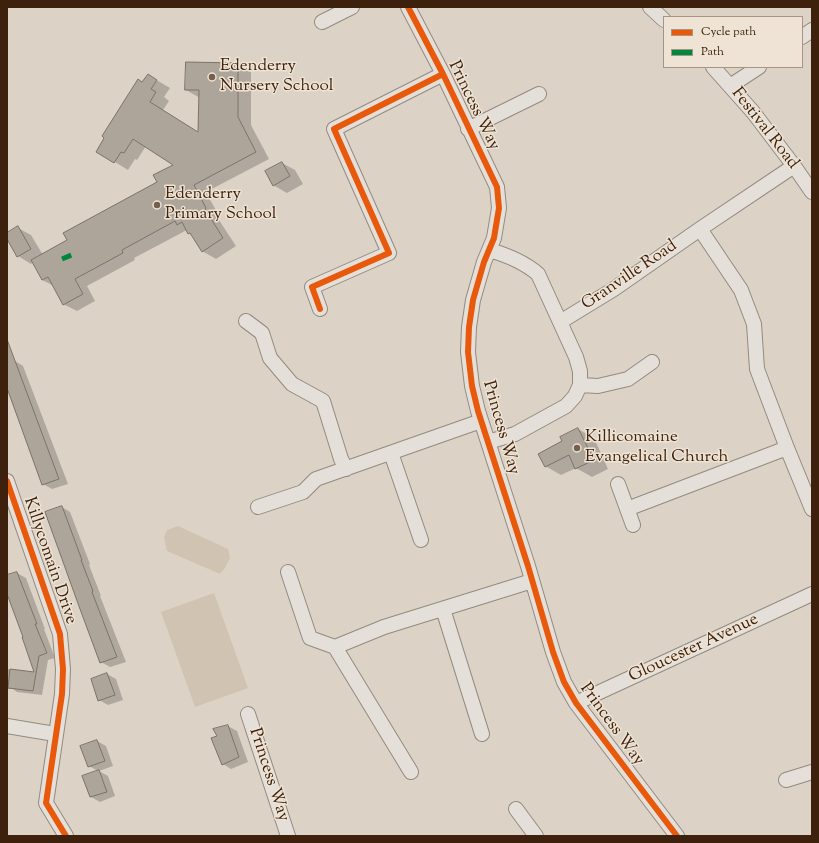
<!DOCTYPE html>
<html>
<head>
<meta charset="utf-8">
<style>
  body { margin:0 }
  #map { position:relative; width:819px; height:843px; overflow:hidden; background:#dcd3c6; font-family:"Sorts Mill Goudy",serif }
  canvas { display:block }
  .frame { position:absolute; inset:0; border:8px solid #3d210c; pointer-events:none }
  .legend { position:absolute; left:663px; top:16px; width:140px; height:52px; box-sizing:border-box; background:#eee3d4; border:1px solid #a79584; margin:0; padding:5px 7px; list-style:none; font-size:12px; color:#3d210c }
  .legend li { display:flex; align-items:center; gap:8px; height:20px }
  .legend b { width:20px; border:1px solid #a79584 }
</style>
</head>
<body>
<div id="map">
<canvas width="819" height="843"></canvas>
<div class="frame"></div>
<ul class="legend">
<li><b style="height:5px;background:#e8590c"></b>Cycle path</li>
<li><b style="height:5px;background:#00873e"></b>Path</li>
</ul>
</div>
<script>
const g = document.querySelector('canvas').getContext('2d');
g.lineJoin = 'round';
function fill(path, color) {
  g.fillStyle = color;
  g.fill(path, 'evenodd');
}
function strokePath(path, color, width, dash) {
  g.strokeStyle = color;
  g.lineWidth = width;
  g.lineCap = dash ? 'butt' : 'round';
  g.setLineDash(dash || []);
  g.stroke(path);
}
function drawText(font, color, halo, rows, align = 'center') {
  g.font = font + ' "Sorts Mill Goudy",serif';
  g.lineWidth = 3;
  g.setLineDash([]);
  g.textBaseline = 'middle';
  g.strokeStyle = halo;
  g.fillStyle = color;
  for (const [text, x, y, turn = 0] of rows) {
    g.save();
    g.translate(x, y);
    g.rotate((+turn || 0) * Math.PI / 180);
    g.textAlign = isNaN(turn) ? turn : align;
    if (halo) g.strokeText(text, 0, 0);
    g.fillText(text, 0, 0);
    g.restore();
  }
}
const green = new Path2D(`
  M178,526L228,549L230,558L225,568L220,574L167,551L164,537L167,530Z
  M214,593L248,688L195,707L161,612Z`);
const shadow = new Path2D(`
  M187,63L238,64L251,72V125L269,159L206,192L219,216L217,217L236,246L216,259L202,251L192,235L189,233L187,230L134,258L135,260L87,286L95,301L77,311L63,304L54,286L42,280L33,262L31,264L18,256L7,237V234L18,228L31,235L43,255L69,241L158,183L175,165L146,146L137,160L135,159L128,170L97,151L148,75L170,88L164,97L169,101L163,110L199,133L200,98L186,90Z
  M282,163L295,170L303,184L287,193L273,185Z
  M15,361L23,366L68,484L52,489L43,484L7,387V364Z
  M578,429L594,438L608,469L592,477L576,468L561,475L545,466L564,441Z
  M62,507L70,512L90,564L89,565L101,596H100L126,662L110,667L101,662Z
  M17,573L26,578L45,629H44L55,658L48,660L42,695L17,692L13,689H7V669L36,673L24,637L7,591V576Z
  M107,674L116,679L123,700L108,705L99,700Z
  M228,726L237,731L248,762L231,769L223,764L218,736Z
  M97,741L106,746L113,766L99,771L108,776L115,796L100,802L91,797L98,771L89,766Z`);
const building = new Path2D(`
  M186,62L238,63V117L256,152L194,185L206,208L205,209L223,238L202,252L190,233L188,234L182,222L177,225L175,221L122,250L123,253L75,279L83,294L63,305L48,277L42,280L31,260L67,240L63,233L157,182L153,175L173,165L133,139L124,153L121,152L114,163L96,152L104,138L102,136L138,79L142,82L148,74L157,80L151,89L156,92L150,102L198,132L199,90H185Z
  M282,162L290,176L273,186L265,171Z
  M18,226L31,249L17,257L7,239V233Z
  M8,342L59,479L42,485L7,388V343Z
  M578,428L594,460L575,469L569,455L545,467L538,454L562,441L560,437Z
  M62,506L82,560H81L93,591L92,592L117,657L100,663L80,609L45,512Z
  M17,572L37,624H35L47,653L39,656L33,691L8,688L10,669L34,672L22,637H23L7,594V575Z
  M107,673L115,695L98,701L91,679Z
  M228,725L239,757L222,765L211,738L217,736L213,729Z
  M97,740L105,761L88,767L80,746Z
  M99,770L107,792L90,797L82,776Z`);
const minor = new Path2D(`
  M408,7L443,74L497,187L499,208L494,238L484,262L473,300L469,327L468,352L472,386L478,411L528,566L553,652L564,682L576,703L677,836
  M650,7L664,20
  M322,22L352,7
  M802,37L812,30
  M713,67L753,112L794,166L812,192
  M730,86L759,67
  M468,129L539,94
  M700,229L741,290L754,324L757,369L787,448L812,509
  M320,309L312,287L389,253L334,129L443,74
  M246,321L262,333L270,358L292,384L323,401L341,459L346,469
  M560,322L614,289L700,229L794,166
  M580,385L598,386L628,379L652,362
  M488,442L515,434L566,406L575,396L580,385V371L576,357L538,274C524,262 507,255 489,250
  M391,453L421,540
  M7,481L60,634L63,669L62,694L46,803L66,836
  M618,484L633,525
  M258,507L303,492L316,479L481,421
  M627,509L787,448
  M288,572L310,638L335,647L411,772
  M443,609L482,734
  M335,647L384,627L532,581
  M576,703L812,594
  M248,714L288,836
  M7,726L55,734
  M786,780L812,772
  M516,809L536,836`);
const quiet = new Path2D(`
  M62,259L74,254`);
const cycleway = new Path2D(`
  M408,7L443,74L497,187L499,208L494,238L484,262L473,300L469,327L468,352L472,386L478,411L528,566L553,652L564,682L576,703L677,836
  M320,309L312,287L389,253L334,129L443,74
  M7,481L60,634L63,669L62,694L46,803L66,836`);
const markers = [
  [212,77,4,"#755f4d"],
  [157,205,4,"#755f4d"],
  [577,448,4,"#755f4d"]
];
const poiNames = [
  ["Edenderry",220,67],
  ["Nursery School",220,87],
  ["Edenderry",165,195],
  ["Primary School",165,215],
  ["Killicomaine",585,438],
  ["Evangelical Church",585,458]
];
const streetNames = [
  ["Princess Way",473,106,64],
  ["Festival Road",764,129,52],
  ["Granville Road",630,276,-34],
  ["Princess Way",500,428,74],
  ["Killycomain Drive",49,561,71],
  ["Gloucester Avenue",694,649,-25],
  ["Princess Way",611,725,54],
  ["Princess Way",268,775,72]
];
fill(green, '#d1c3b1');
fill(shadow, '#0003');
fill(building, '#ada49a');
strokePath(building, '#7c7268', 1);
strokePath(minor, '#938a80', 16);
strokePath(minor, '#e4e0d9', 14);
strokePath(quiet, '#00873e', 5, [10, 5]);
strokePath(cycleway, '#e8590c', 6);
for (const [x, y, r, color] of markers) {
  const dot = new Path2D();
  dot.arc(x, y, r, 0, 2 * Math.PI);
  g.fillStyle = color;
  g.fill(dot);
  strokePath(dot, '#eee3d4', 1.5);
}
drawText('17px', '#3d210c', '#eee3d4', poiNames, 'left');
drawText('17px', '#3d210c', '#eee3d4', streetNames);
</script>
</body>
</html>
